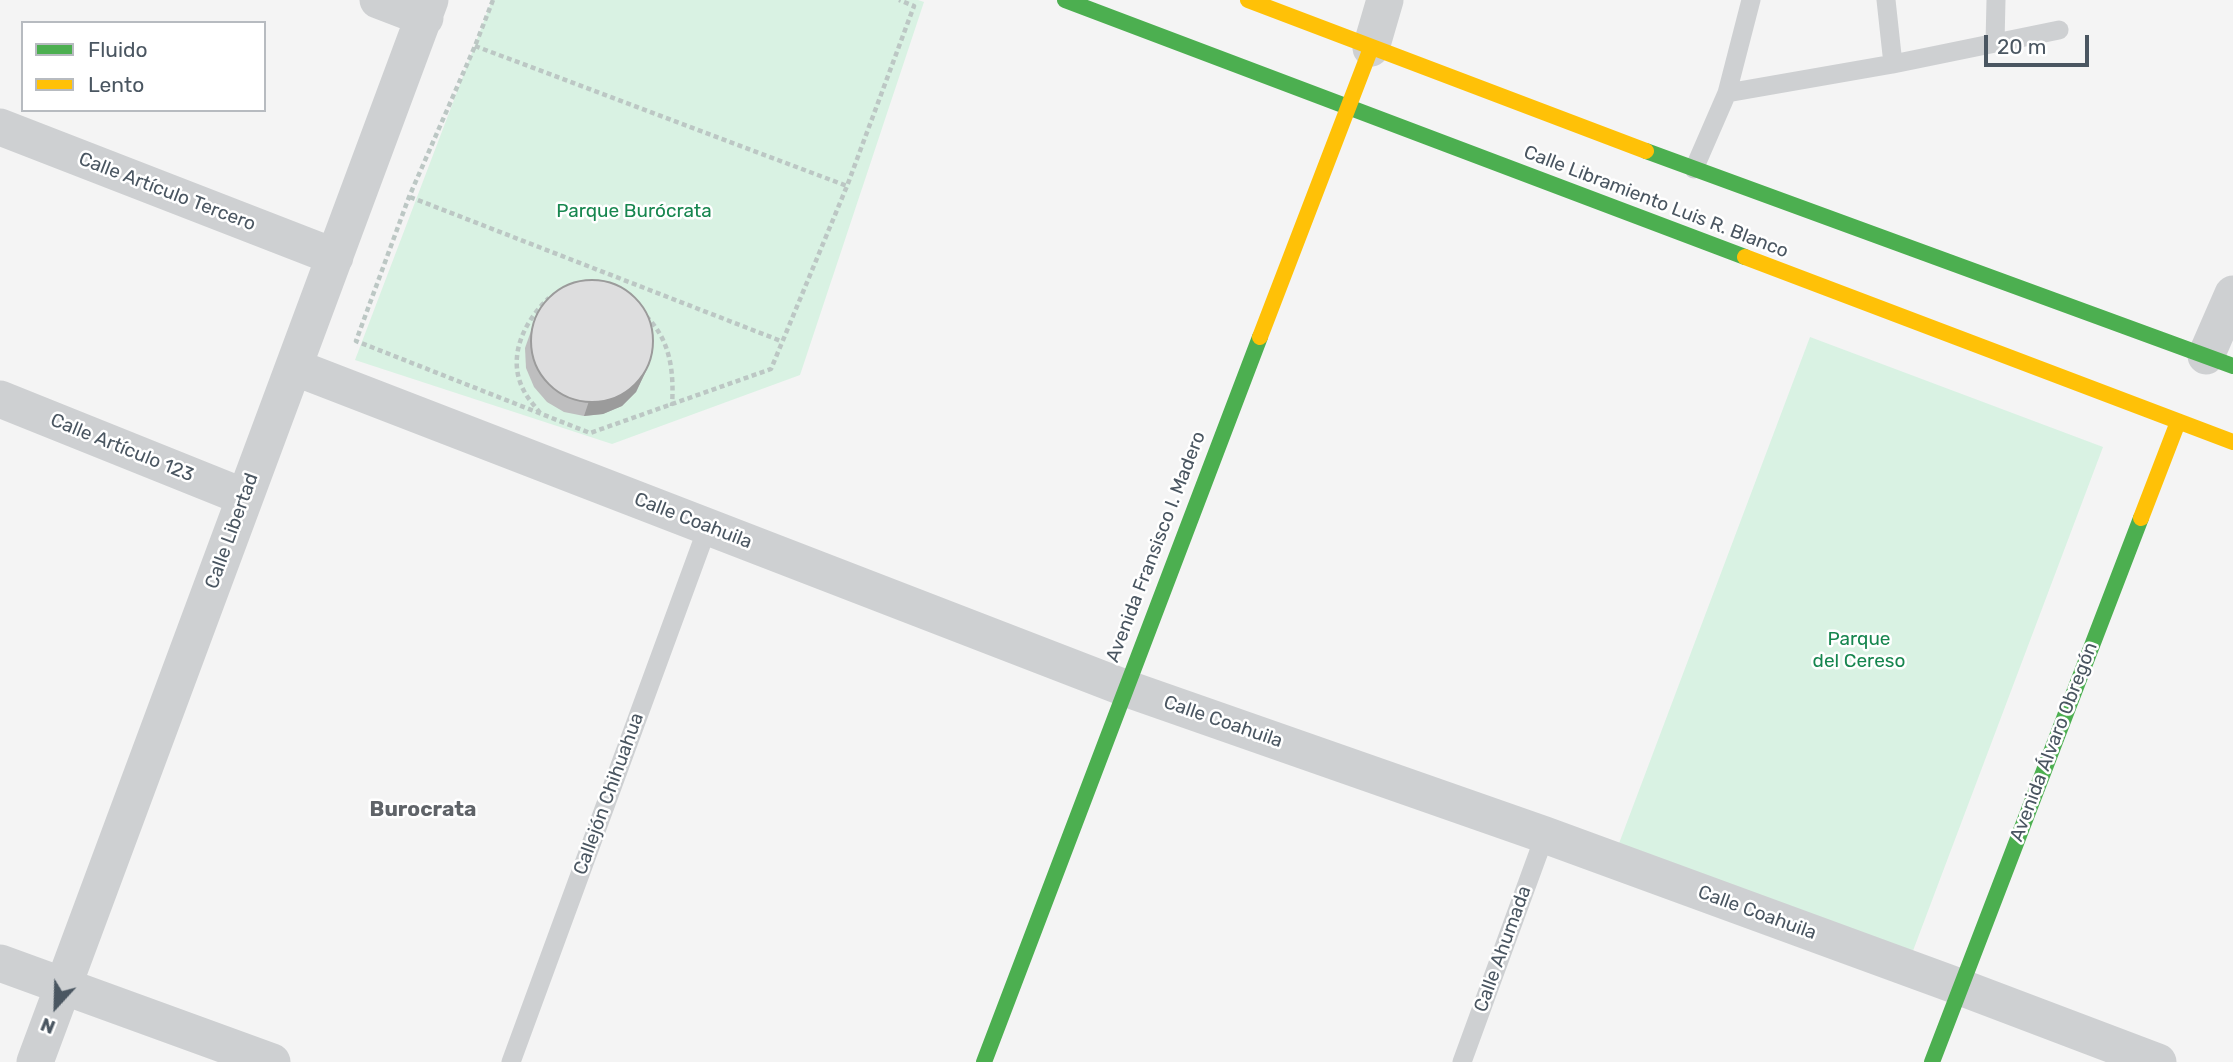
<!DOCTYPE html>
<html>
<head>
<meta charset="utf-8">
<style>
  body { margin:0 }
  #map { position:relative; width:2233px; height:1062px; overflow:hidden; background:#f4f4f4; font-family:Rubik,sans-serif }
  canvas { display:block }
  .legend { position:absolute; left:21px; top:21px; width:245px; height:91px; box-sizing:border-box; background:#fff; border:2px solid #b7bbc0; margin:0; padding:9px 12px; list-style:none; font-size:21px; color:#4a5661 }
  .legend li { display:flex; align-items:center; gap:14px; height:35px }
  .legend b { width:35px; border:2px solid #b7bbc0 }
  .north { position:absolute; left:21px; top:971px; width:70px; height:70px; -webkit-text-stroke:5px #fff; paint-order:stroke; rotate:202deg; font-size:19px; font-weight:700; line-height:28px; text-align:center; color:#4a5661 }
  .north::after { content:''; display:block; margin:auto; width:24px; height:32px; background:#4a5661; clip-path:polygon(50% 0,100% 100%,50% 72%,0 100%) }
  .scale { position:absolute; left:1984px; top:35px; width:105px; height:32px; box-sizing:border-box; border:4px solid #4a5661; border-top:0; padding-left:9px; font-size:21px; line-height:24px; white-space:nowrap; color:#4a5661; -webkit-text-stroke:5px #fff; paint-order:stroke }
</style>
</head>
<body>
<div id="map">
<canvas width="2233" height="1062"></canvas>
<ul class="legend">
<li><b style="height:9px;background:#4caf50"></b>Fluido</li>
<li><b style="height:9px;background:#ffc107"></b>Lento</li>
</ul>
<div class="north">N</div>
<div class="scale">20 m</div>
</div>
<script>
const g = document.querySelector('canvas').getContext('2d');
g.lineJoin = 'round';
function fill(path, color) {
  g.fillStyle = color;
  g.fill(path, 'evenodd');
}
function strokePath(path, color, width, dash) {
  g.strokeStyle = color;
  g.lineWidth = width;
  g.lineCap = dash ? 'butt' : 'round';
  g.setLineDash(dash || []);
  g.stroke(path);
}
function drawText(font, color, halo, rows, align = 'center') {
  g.font = font + ' Rubik,sans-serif';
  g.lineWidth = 5;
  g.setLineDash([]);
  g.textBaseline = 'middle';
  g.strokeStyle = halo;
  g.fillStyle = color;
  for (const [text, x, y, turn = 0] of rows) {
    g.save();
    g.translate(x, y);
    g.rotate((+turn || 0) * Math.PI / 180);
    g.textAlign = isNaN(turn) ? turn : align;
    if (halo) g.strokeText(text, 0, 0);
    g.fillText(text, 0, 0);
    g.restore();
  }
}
const green = new Path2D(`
  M492,0H918L924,2L800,375L612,444L355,360Z
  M1810,337L2103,447L1908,964L1615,854Z`);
const path = new Path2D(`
  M493,0L475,46L409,197L356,341L590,433L771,369L847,186L914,6L899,0
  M475,46L847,186
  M410,197L781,341
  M646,316C671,341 674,372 672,406
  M540,413C535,406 528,399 524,391C506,358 524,321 549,298`);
const lane = new Path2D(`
  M1886,0L1893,64
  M1995,43L1996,0
  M1727,93L1893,64L2059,30
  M1694,169L1727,93L1751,0
  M511,1062L708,526
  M1462,1062L1545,835`);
const street = new Path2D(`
  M378,0L425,18
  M1371,48L1385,0
  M0,127L335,257
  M2206,356L2233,294
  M294,367L1125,688L1545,835L1960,987L2158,1062
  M0,399L244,497
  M0,963L272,1062
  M35,1062L430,0`);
const fast = new Path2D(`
  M1065,0L1745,257
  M1646,151L2233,366
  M984,1062L1260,337
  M1932,1062L2141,518`);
const slow = new Path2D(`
  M1248,0L1646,151
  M1745,257L2233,442
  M1260,337L1371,48
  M2141,518L2178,422`);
const wall = new Path2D(`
  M537,314L651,358L645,373L636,392L622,406L603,414L584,416L564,412L547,402L534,387L526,368L525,348Z`);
const shadedWall = new Path2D(`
  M651,358L645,373L636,392L622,406L603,414L584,416L589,401Z`);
const building = new Path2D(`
  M531 341a61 61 0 1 1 122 0a61 61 0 1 1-122 0Z`);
const streetNames = [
  ["Calle Artículo Tercero",167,192,21],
  ["Calle Libramiento Luis R. Blanco",1656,202,21],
  ["Calle Artículo 123",122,448,22],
  ["Calle Coahuila",693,521,21],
  ["Calle Libertad",232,531,-70],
  ["Avenida Fransisco I. Madero",1156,547,-69],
  ["Calle Coahuila",1223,722,19],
  ["Avenida Álvaro Obregón",2054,742,-69],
  ["Callejón Chihuahua",609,794,-70],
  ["Calle Coahuila",1757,913,20],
  ["Calle Ahumada",1503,949,-70]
];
const parkNames = [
  ["Parque Burócrata",634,212],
  ["Parque",1859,640],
  ["del Cereso",1859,662]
];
const neighbourhoodNames = [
  ["Burocrata",423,810]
];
fill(green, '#d9f2e3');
strokePath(path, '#bcc7c4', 4.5, [5, 3.5]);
strokePath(lane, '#ced0d2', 19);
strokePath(street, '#ced0d2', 37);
strokePath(fast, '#4caf50', 16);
strokePath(slow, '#ffc107', 16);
fill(wall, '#bebebf');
fill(shadedWall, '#9b9b9b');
fill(building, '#ddddde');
strokePath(building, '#9b9b9b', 2);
drawText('19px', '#4a5661', '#fff', streetNames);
drawText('19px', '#17864f', '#fff', parkNames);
drawText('bold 21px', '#5f6368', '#fff', neighbourhoodNames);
</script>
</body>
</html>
